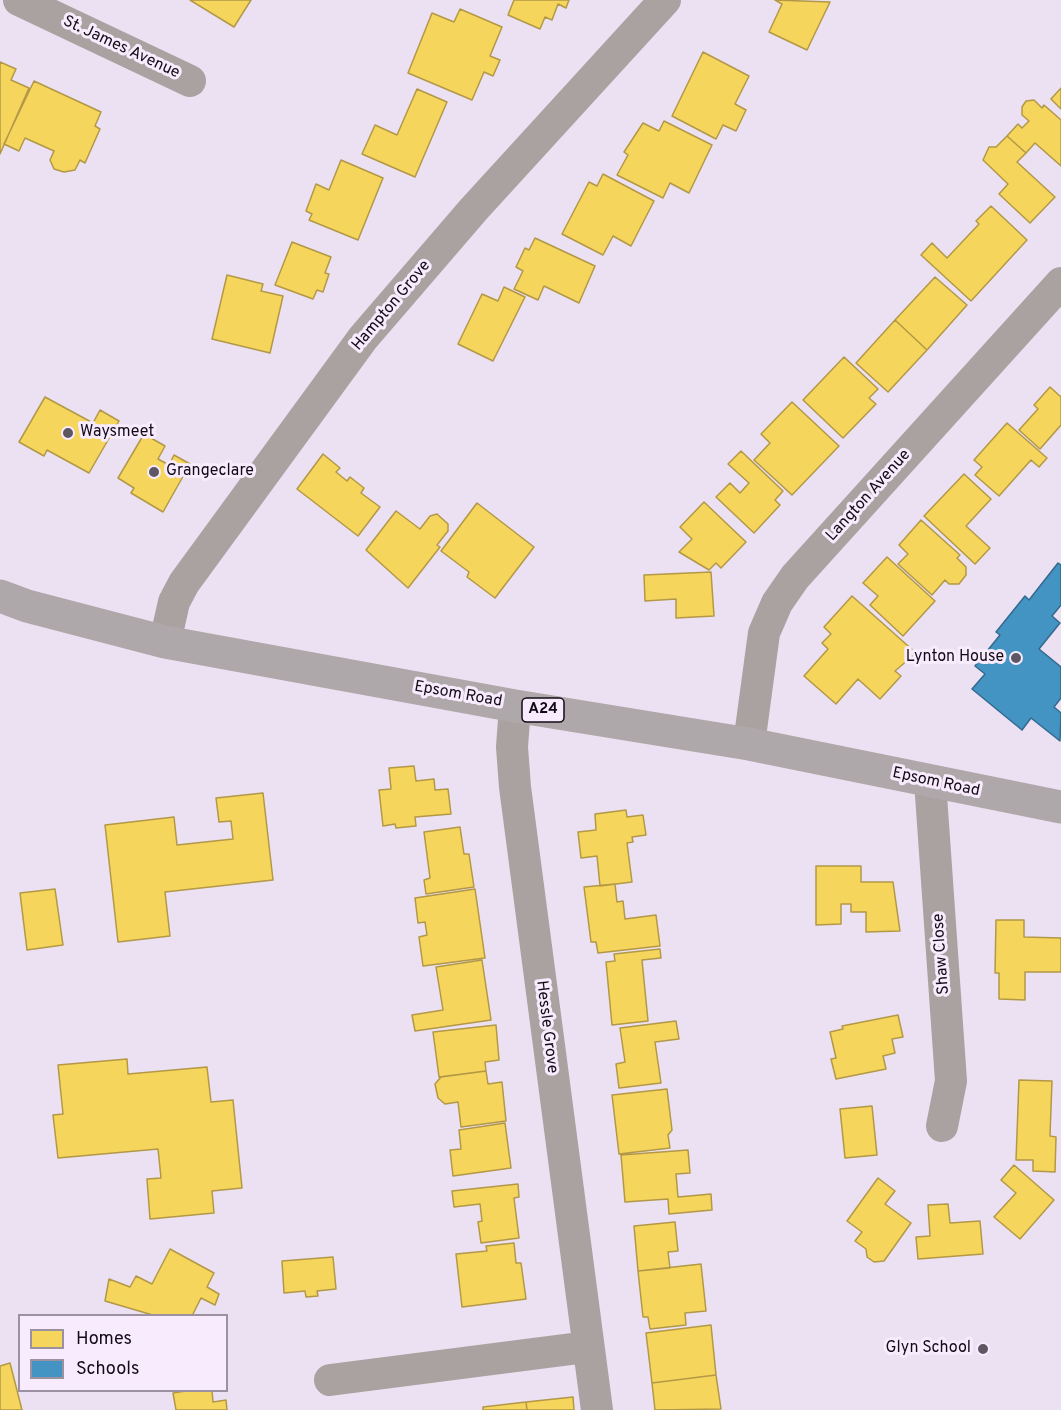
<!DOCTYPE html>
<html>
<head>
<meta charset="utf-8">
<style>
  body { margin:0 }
  #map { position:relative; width:1061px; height:1410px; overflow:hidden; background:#ece1f2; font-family:Overpass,sans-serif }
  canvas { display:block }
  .legend { position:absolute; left:18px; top:1314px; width:210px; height:78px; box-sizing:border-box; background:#f7ebfd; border:2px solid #9b91a0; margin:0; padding:8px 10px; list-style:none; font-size:18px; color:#120b15 }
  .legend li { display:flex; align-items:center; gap:12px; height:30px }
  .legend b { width:30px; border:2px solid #9b91a0 }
</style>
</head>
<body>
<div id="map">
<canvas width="1061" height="1410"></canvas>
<ul class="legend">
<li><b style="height:16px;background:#f6d55c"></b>Homes</li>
<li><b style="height:16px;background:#4393c3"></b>Schools</li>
</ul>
</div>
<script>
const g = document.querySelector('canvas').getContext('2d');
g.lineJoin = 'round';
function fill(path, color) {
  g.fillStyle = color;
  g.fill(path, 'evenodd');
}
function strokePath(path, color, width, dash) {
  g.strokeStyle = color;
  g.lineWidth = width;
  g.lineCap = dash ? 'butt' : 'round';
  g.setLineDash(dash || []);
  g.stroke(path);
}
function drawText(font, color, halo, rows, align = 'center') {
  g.font = font + ' Overpass,sans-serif';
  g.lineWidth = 6;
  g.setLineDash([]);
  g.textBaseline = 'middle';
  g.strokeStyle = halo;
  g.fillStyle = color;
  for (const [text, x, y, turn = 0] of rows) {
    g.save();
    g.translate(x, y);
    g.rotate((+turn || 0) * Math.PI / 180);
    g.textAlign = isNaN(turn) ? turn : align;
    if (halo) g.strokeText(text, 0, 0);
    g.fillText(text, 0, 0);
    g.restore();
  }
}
const homes = new Path2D(`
  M190,0H251L234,27Z
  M514,0H569L566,8L558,4L552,20L545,17L540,29L508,15Z
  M775,0L830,2L807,50L769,32L782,4Z
  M460,9L502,27L490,56L500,60L493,76L484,72L472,100L408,73L432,13L454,22Z
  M703,52L749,76L735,104L746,110L736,131L723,125L716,139L672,116Z
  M0,62L16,69L11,80L29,88L0,154Z
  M34,81L101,112L95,126L100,129L85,163L80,160L75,170L64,172L54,169L50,160L54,151L25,138L19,151L4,144Z
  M1061,88V109L1051,99Z
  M417,89L447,102L415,177L362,154L375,125L397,135Z
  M1034,100L1042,108L1044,105L1061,120V166L1035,143L1026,153L1007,136L1018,124L1022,128L1029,121L1022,115V107L1026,101Z
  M664,121L712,145L689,193L670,183L663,198L617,175L628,155L624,152L643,123L659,131Z
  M1007,136L1026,153L1017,162L1055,197L1030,223L999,194L1008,184L983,160L989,147H996Z
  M341,160L383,178L358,240L309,220L312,214L306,211L316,184L329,190Z
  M603,174L654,201L631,246L613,236L603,255L562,234L589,182L597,186Z
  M991,206L1027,240L971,301L921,255L932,243L947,258L979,224L976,221Z
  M535,238L595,266L579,303L544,286L538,300L514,289L523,271L516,267L525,248L529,250Z
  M292,242L331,257L325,273L329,274L323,292L317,290L313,299L275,285Z
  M227,275L263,284L261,291L283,296L270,353L212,339Z
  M935,277L967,305L927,350L895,320Z
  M504,287L525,297L493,361L458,344L482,294L498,301Z
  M895,320L927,350L888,392L856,363Z
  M844,357L878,389L869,398L876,404L843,438L803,400Z
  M1050,387L1061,397V425L1040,449L1019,430L1038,409L1034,405Z
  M45,397L93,423L100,410L119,421L89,473L47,450L44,456L19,442Z
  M792,402L839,446L792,495L754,460L770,443L761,434Z
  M1007,423L1047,458L1039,467L1031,460L999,496L975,475L982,467L974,460Z
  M144,434L165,446L158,459L169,465L174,455L190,464L163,512L131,493L134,488L118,478Z
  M741,451L783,491L775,500L780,505L754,533L716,497L730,483L740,493L749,483L728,464Z
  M323,454L340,468L336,472L347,481L350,477L364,488L361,493L380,507L358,536L297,489Z
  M964,474L991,499L966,526L990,548L975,564L924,516Z
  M704,502L746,542L721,568L716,563L709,570L679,552L692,539L680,527Z
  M477,503L534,547L495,598L467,577L469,572L441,551Z
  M396,511L420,529L430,516L437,514L448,524V531L437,545L440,547L408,588L366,550Z
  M921,520L960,555L957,558L966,567V575L959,584H949L945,580L932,595L898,564L908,554L899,545Z
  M887,557L935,601L903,636L870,605L878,596L863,583Z
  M711,572L714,616L676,618V599L645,601L644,575Z
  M852,596L916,653L895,671L901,676L880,699L858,679L836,704L804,676L828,649L822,643L831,634L824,627Z
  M414,766L416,781L434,779L435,790L448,789L451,814L415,817L416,826L396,828L395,824L383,826L379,790L391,789L389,768Z
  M263,793L273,880L165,892L170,936L118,942L105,825L174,817L177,845L233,839L231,821L219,822L216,798Z
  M626,810L627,817L643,815L646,835L632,837L633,842L627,843L632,882L600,886L597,856L581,858L578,832L596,830L595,814Z
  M460,827L464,854H469L474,887L426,894L424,880L430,878L424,832Z
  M816,866H861V882H893L900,931L866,932V912H851V904H841V924L816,925Z
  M615,884L617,902L623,901L625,919L656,915L660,946L598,953L596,942H591L584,887Z
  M55,889L63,945L27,950L20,893Z
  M475,889L485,958L423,966L419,937L427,935L425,922L418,923L415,898Z
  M996,920H1024V937L1061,938V972H1025V1000L999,999V973H995Z
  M660,949L661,958L642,960L648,1021L612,1025L606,962L615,961L614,954Z
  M482,960L491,1020L415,1031L412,1015L443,1010L436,967Z
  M898,1015L903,1037L892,1039L895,1053L883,1056L886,1069L836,1079L831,1059L836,1058L830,1032L843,1029L842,1026Z
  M676,1021L679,1039L655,1042L661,1083L619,1088L616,1064L625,1062L620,1028Z
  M496,1025L499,1060L485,1062L486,1071L439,1077L433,1032Z
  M127,1059L128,1074L207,1067L211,1102L233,1100L242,1188L212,1191L214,1213L150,1219L147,1179L161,1178L158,1149L58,1158L53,1115L63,1114L58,1065Z
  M486,1071L488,1084L502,1082L506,1121L461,1127L458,1102L445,1104L438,1098L435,1084L441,1077Z
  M1019,1080L1052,1081L1050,1136L1056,1137L1055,1172L1033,1171V1160H1016Z
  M667,1089L672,1130L668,1135L670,1148L619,1154L612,1095Z
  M872,1106L877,1155L845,1158L840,1109Z
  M505,1123L511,1168L453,1176L450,1150L461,1149L459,1130Z
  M688,1150L690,1173L676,1174L678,1197L711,1194L712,1210L669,1214L668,1199L625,1202L621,1155Z
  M1014,1165L1054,1200L1020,1239L994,1217L1016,1193L1001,1180Z
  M878,1178L895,1191L885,1204L911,1223L884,1261L874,1262L867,1257L866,1249L855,1241L862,1232L847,1221Z
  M518,1184L519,1197L514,1198L519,1238L481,1243L478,1222L482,1221L480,1204L454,1207L452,1191Z
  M948,1204L950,1223L980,1221L983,1254L918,1259L916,1237L930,1236L928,1205Z
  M675,1222L678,1251L668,1252L670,1268L638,1271L634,1226Z
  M514,1243L516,1263H521L526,1299L462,1307L456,1254L487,1251L486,1246Z
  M170,1249L214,1273L207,1287L219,1294L215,1305L201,1298L192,1316H156L105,1301L109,1279L130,1287L136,1276L152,1284Z
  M333,1257L336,1289L317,1291L318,1296L306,1297L305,1291L284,1293L282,1261Z
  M701,1264L706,1311L685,1313L686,1325L650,1329L648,1317H643L638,1271Z
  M711,1325L716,1375L652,1383L646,1333Z
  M10,1363L22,1410H0V1366Z
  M716,1375L721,1409L655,1410L652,1383Z
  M192,1390H212L213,1402L226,1400L227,1410H176L173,1393Z
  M573,1397L574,1410H527L526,1402Z
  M526,1402L527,1410H483V1407Z`);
const schools = new Path2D(`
  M1058,563L1061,565V605L1052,616L1060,623L1039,649L1061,667V698L1054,707L1061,713L1060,741L1031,718L1022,730L972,689L985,674L975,666L1000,635L996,632L1025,596L1029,600Z`);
const minor = new Path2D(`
  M19,0L190,81
  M165,642L174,602L184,583L363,338L474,209L665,0
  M515,706L512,747L515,787L597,1410
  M749,744L764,633L777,603L795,577L1061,283
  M930,781L951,1081L942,1126
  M330,1380L587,1347`);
const trunk = new Path2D(`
  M0,596L27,606L165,642L515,706L749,744L1061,807`);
const markers = [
  [68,433,6,"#5e5662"],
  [154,472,6,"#5e5662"],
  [1016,658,6,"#5e5662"],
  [983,1349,6,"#5e5662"]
];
const shields = [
  [543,710,42]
];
const shieldNames = [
  ["A24",543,710]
];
const streetNames = [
  ["St. James Avenue",121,48,25],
  ["Hampton Grove",392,306,-50],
  ["Langton Avenue",869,496,-48],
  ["Epsom Road",458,695,10],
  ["Epsom Road",936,783,12],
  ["Shaw Close",942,954,-94],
  ["Hessle Grove",546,1027,83]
];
const poiNames = [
  ["Waysmeet",80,433],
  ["Grangeclare",166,472],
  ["Lynton House",1004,658,"right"],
  ["Glyn School",971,1349,"right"]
];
fill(homes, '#f6d55c');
strokePath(homes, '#b29847', 1.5);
fill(schools, '#4393c3');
strokePath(schools, '#346a8f', 1.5);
strokePath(minor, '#a9a2a0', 32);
strokePath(trunk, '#afa8aa', 33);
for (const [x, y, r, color] of markers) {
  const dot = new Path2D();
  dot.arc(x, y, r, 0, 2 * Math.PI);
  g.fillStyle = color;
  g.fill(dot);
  strokePath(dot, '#f7ebfd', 2);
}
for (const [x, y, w] of shields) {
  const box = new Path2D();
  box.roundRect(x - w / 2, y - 12, w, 24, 4.5);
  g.fillStyle = '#f7ebfd';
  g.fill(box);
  strokePath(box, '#120b15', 1.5);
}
drawText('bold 15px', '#120b15', null, shieldNames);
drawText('16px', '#120b15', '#f7ebfd', streetNames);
drawText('16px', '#120b15', '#f7ebfd', poiNames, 'left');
</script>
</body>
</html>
